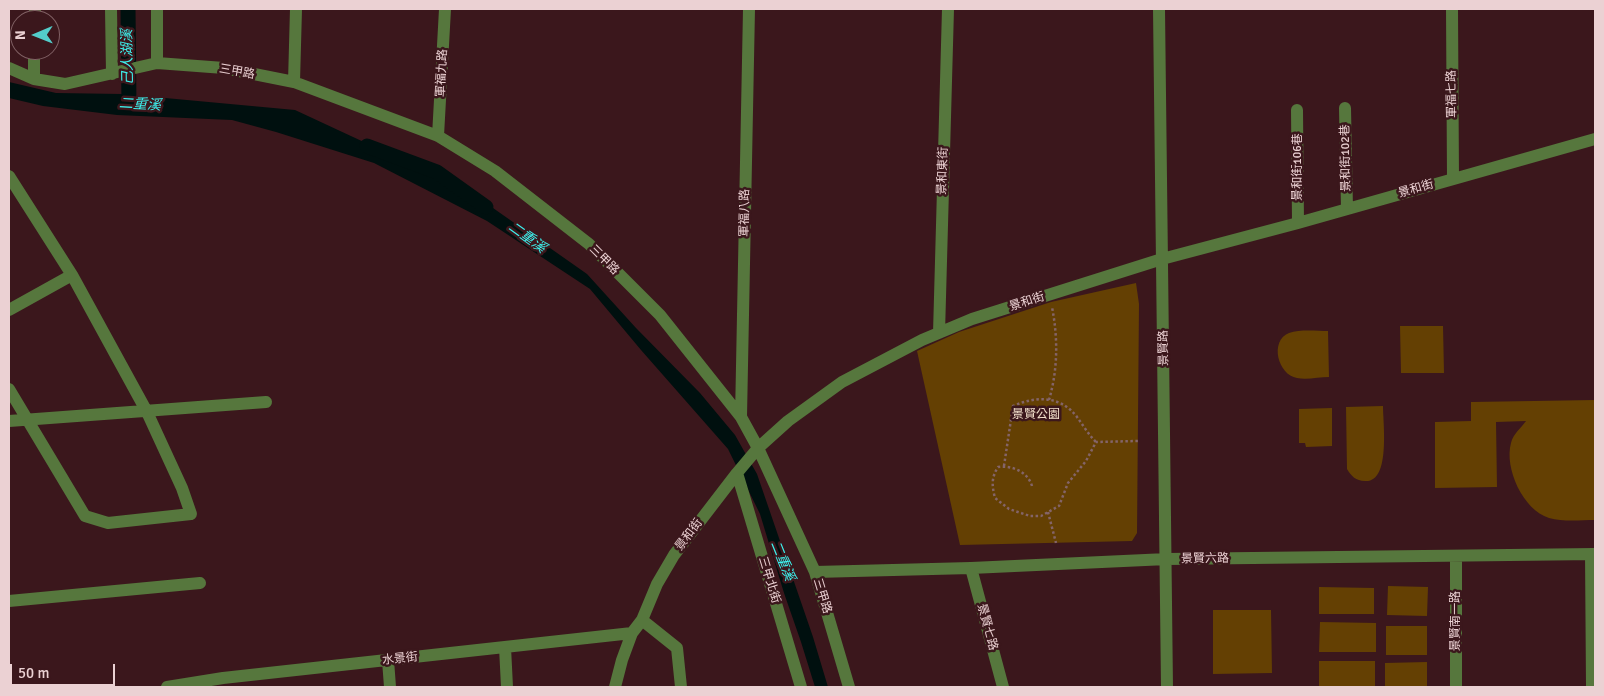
<!DOCTYPE html>
<html>
<head>
<meta charset="utf-8">
<style>
  body { margin:0 }
  #map { position:relative; width:1604px; height:696px; overflow:hidden; background:#3b171c; font-family:Signika,sans-serif }
  canvas { display:block }
  .frame { position:absolute; inset:0; border:10px solid #ebd1d3; pointer-events:none }
  .north { position:absolute; left:10px; top:10px; width:50px; height:50px; box-sizing:border-box; background:#3b171c; border:1px solid #816165; border-radius:50%; rotate:269deg; font-size:14px; font-weight:700; line-height:20px; text-align:center; color:#ebd1d3 }
  .north::after { content:''; display:block; margin:auto; width:18px; height:22px; background:#53cdca; clip-path:polygon(50% 0,100% 100%,50% 72%,0 100%) }
  .scale { position:absolute; left:10px; top:664px; width:105px; height:22px; box-sizing:border-box; border:2px solid #ebd1d3; border-top:0; padding-left:6px; font-size:15px; line-height:18px; white-space:nowrap; color:#ebd1d3; -webkit-text-stroke:4px #3b171c; paint-order:stroke }
</style>
</head>
<body>
<div id="map">
<canvas width="1604" height="696"></canvas>
<div class="frame"></div>
<div class="north">N</div>
<div class="scale">50 m</div>
</div>
<script>
const g = document.querySelector('canvas').getContext('2d');
g.lineJoin = 'round';
function fill(path, color) {
  g.fillStyle = color;
  g.fill(path, 'evenodd');
}
function strokePath(path, color, width, dash) {
  g.strokeStyle = color;
  g.lineWidth = width;
  g.lineCap = dash ? 'butt' : 'round';
  g.setLineDash(dash || []);
  g.stroke(path);
}
function drawText(font, color, halo, rows, align = 'center') {
  g.font = font + ' Signika,"Noto Sans TC",sans-serif';
  g.lineWidth = 5;
  g.setLineDash([]);
  g.textBaseline = 'middle';
  g.strokeStyle = halo;
  g.fillStyle = color;
  for (const [text, x, y, turn = 0] of rows) {
    g.save();
    g.translate(x, y);
    g.rotate((+turn || 0) * Math.PI / 180);
    g.textAlign = isNaN(turn) ? turn : align;
    if (halo) g.strokeText(text, 0, 0);
    g.fillText(text, 0, 0);
    g.restore();
  }
}
const green = new Path2D(`
  M1136,283L1139,304L1137,533L1132,541L960,545L917,351L959,332L1051,302Z
  M1400,326H1443L1444,373H1401Z
  M1328,331L1329,377C1319,377 1307,380 1297,378C1278,375 1269,341 1289,333C1300,329 1317,331 1328,331Z
  M1595,400V520C1581,520 1563,522 1549,518C1523,510 1504,468 1511,443C1513,434 1521,428 1526,421L1496,422L1497,487L1435,488V422L1471,421V402Z
  M1383,406C1383,423 1391,483 1365,481C1356,481 1351,476 1347,469L1346,407Z
  M1332,408V446L1306,447L1305,443H1299V409Z
  M1388,586L1428,587L1427,616L1387,615Z
  M1319,587L1374,588V614H1319Z
  M1213,610H1271L1272,673L1213,674Z
  M1320,622L1376,623V652H1319Z
  M1386,626H1427V655H1386Z
  M1319,661H1375V687H1319Z
  M1427,662V687H1385V663Z`);
const water = new Path2D(`
  M9,82L56,93L122,94L295,110L381,150L493,208L587,274L636,328L700,393L735,435L757,474L813,637L828,687H815L801,642L784,593L760,514L728,449L641,350L590,289L487,221L374,163L276,132L232,120L117,115L43,106L9,98Z`);
const canal = new Path2D(`
  M128,9L129,106
  M367,146L437,172L486,207`);
const path = new Path2D(`
  M1049,400C1058,369 1058,338 1052,307
  M1004,466L1013,406C1036,396 1060,395 1077,417C1083,425 1088,434 1096,442
  M1032,486C1028,472 1012,465 998,467C991,478 992,486 995,498L1009,509L1030,516H1041L1059,506L1068,483L1086,461L1096,442L1138,441
  M1048,512L1056,543`);
const minor = new Path2D(`
  M111,9L112,74
  M1159,9L1167,687
  M1452,9L1453,179
  M35,20V9
  M157,63V9
  M9,68L34,79L65,84L157,63L224,68L294,82L438,136L495,171L589,244L660,315L741,417L758,448L815,572L849,687
  M34,79V50
  M294,82L296,9
  M1345,108L1347,209
  M1297,110L1298,223
  M438,136L445,9
  M9,176L72,275L147,412L182,488L191,514L108,523L85,516L9,389
  M9,310L72,275
  M939,333L948,9
  M741,417L749,9
  M9,421L266,402
  M737,473L801,687
  M1591,554L1592,687
  M971,568L1003,687
  M815,572L971,568L1167,559L1595,554
  M9,601L200,583
  M642,620L677,648L681,687
  M505,647L507,687
  M388,660L390,687
  M167,687L223,678L632,633
  M615,687L622,660L632,633L642,620L657,584L674,555L737,473L758,448L788,421L842,382L922,340L972,319L1162,259L1298,223L1595,139
  M1456,687V556`);
const streetNames = [
  ["三甲路",237,72,10],
  ["軍福九路",442,73,-87],
  ["軍福七路",1452,94,-91],
  ["景和街102巷",1346,158,-91],
  ["景和街106巷",1298,167,-90],
  ["景和東街",943,171,-88],
  ["景和街",1416,189,-16],
  ["軍福八路",745,213,-89],
  ["三甲路",604,260,45],
  ["景和街",1027,302,-18],
  ["景賢路",1164,348,-91],
  ["景和街",689,535,-53],
  ["景賢六路",1205,559,-1],
  ["三甲北街",769,580,73],
  ["三甲路",822,596,73],
  ["景賢南一路",1456,621,-90],
  ["景賢七路",987,627,75],
  ["水景街",400,659,-6]
];
const parkNames = [
  ["景賢公園",1036,415]
];
const waterNames = [
  ["己人湖溪",128,57,-91],
  ["二重溪",140,105,3],
  ["二重溪",527,238,36],
  ["二重溪",782,561,68]
];
fill(green, '#644003');
fill(water, '#00100f');
strokePath(canal, '#00100f', 15);
strokePath(path, '#846468', 2.5, [2.5, 2.5]);
strokePath(minor, '#56773d', 12);
drawText('12px', '#ebd1d3', '#3b171c', streetNames);
drawText('12px', '#f3e1cc', '#3b171c', parkNames);
drawText('italic 14px', '#3df4f0', '#3b171c', waterNames);
</script>
</body>
</html>
